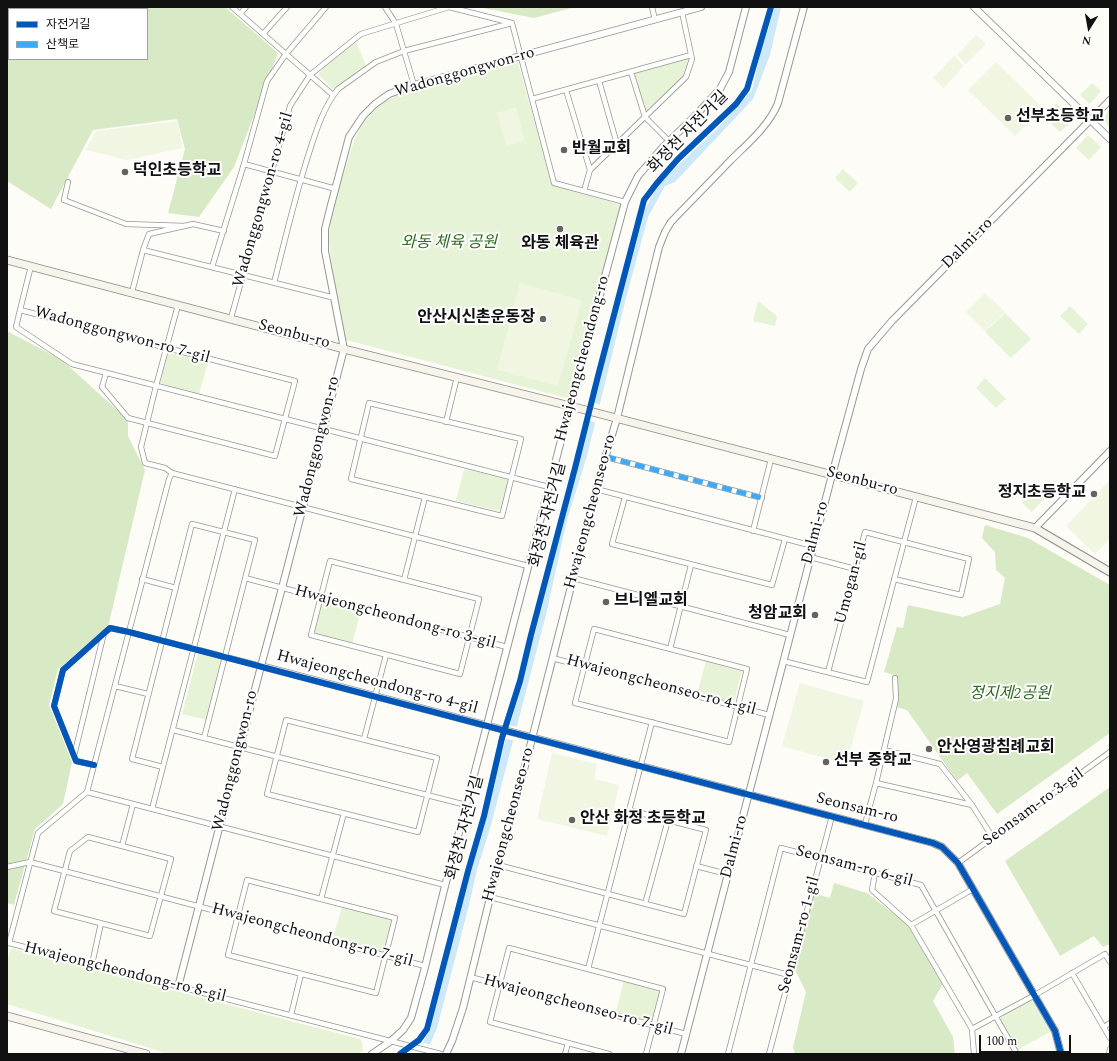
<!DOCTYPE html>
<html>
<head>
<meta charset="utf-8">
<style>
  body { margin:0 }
  #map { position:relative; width:1117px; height:1061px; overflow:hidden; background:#fdfcf7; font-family:Spectral,"Noto Sans KR",serif }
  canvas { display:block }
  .frame { position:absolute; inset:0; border:8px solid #111; pointer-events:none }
  .legend { position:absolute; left:8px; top:8px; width:140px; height:52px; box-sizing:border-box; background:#fff; border:1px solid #a0a0a0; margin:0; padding:5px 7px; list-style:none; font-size:12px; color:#111 }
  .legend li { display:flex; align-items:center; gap:8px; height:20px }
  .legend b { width:20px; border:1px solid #a0a0a0 }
  .north { position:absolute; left:1069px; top:8px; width:40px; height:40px; -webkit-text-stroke:3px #fff; paint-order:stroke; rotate:191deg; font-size:11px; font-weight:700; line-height:16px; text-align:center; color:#111 }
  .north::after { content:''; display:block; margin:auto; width:14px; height:18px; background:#111; clip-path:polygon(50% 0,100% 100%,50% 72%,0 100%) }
  .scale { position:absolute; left:979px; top:1035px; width:92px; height:18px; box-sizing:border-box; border:2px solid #111; border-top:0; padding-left:5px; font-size:12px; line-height:14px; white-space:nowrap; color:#111; -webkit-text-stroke:3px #fff; paint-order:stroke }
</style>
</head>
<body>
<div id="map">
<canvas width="1117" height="1061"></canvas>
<div class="frame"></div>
<ul class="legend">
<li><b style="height:5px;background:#0057b8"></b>자전거길</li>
<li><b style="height:5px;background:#3fa9f5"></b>산책로</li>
</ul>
<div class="north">N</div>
<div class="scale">100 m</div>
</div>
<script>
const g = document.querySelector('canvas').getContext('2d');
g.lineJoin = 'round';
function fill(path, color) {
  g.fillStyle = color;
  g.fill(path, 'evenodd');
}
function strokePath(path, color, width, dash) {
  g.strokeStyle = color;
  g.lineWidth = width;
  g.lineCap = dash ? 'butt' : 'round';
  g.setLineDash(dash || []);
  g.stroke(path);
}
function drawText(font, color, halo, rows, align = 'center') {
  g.font = font + ' Spectral,"Noto Sans KR",serif';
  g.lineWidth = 4;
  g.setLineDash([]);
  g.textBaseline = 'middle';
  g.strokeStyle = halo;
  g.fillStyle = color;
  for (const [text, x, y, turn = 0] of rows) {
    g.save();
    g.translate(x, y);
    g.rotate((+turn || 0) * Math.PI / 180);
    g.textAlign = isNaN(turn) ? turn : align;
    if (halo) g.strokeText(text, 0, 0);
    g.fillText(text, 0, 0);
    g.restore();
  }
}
const green = new Path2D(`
  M356,41L366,66L359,70L336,89H333L319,75V73L338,51Z
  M690,57L685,75L645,112L632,74Z
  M517,59L552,185L622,205L570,399L339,338L329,237L331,215L349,156L355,138L364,122L383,102L405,92Z
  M1092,83L1101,91L1090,104L1080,95Z
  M1056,103L1073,120L1060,132L1043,116Z
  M1110,109V128C1103,122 1103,115 1110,109Z
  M1088,135L1101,147L1089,160L1076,148Z
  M843,169L858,183L850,192L835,178Z
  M758,301L777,316L775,326L753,321Z
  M1070,306L1088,324L1079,334L1060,316Z
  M1005,313L1031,339L1011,358L985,332Z
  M168,352L208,363L199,394L160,383Z
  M985,378L1006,399L996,408L976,388Z
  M464,469L507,479L508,481L502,510L500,511L456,501Z
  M1039,484L1049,493L1032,512L1022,503Z
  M322,600L361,610L352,645L313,634Z
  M198,653L223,659L207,720L182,714Z
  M706,661L742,671L733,705L697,695Z
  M342,907L392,920L383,952L333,938Z
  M11,948L360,1039L362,1042L363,1050L358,1054H169L7,1004V962Z
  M624,980L662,990L653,1025L615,1015Z
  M1031,998L1050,1032L1017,1050L1001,1022V1017L1003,1014Z`);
const forest = new Path2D(`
  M7,7H225L278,53L234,167L199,217L168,213L185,149L177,119L93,130L51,209L7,181ZM9,9H147V59H9Z
  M478,7H575L534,18Z
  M7,331L62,360L128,420V436L145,470L108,627L58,669L49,705L72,762L63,804L35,829L14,905L7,903Z
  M985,525L1028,538L1110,585V733L997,814L967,773L957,781L907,710L896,707L898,698L897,676L884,672L897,627L903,628L908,605L963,617L1000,604L1005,578L996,570L995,552L982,538Z
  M1110,787V944L1103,947L1094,936L1060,956L1005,861Z
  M834,883L867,893L907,924L943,984L933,1001L953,1037L955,1054H795L793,1047L806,992L794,968L813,893L830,898Z`);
const pitch = new Path2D(`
  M976,35L986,44L966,64L957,55Z
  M954,56L964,66L944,88L933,78Z
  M996,62L1043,108L1015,136L968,90Z
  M516,107L525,141L506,146L497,113Z
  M178,121L182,148L127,160L86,150L96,131Z
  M520,283L582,300L558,386L497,370Z
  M985,293L1005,312L985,331L966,312Z
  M1110,480V539L1095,554L1066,526Z
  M800,683L864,701L846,764L782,746Z
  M552,753L597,764L594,779L619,785L607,836L537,819Z`);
const water = new Path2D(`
  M774,7H781L770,55L753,99L675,182L665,186L648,217L626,298L587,456L567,520L546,615L491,825L477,870L469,905L437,1028L429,1047L419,1054H406L422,1044L430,1030L494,780L522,684L598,384L618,309L629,261L643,213L659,183L717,129L746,97L752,90L756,73L760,52L768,30Z`);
const pier = new Path2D(`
  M591,402L601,405L597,423L587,420Z
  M508,725L518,727L515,741L504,738Z
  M420,1042L432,1045L430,1049L423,1054H411L405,1052Z`);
const minor = new Path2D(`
  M232,7L333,95
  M385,7L396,24L414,85
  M449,7L512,23L554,183L625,202
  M652,7L655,20
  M240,14L246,7
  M263,34L287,7
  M631,72L645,117L669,141
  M599,81L617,144
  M566,90L590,170
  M532,99L691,55
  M244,164L336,189
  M68,182L64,200L126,224L186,226
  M584,191L590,170L686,77L692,59L682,12
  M143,250L335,298
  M212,267L244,164L267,81L286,54L326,7
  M274,283C285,240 295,196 309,153C316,131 323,108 338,89L376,62L404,51L512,23
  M132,292L143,250L149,234L193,224L224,231
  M20,310L31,266
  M231,318L290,106L310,75L361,34L449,7
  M106,373L102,387L128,418L275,456L295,381L20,310L16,327L72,364L549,487
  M369,403L521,439L502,516L351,479Z
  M446,422L457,377
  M606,457L762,498
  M172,473L165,468L145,463L141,447L156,386L178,305
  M596,489L813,546
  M625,497L612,544L772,585L785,539
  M753,531L771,459
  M810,557L855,569
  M330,561L479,599L460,674L311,635Z
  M245,578L507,647
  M573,578L790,635
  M142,579L176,588
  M404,580L425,497
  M594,629L747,669L729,742L575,703Z
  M670,649L691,565
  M552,658L769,715
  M783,661L867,682L916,497
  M828,672L865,532L969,559L961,595L894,579
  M115,686L148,694
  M286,720L437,758L418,832L267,794Z
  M173,730L204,738
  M364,739L386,655
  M884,750L940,764L972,805L993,838
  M74,756L104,633
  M94,765L76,761L54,706L63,670L110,628L129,632L261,666
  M163,767L132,759L192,524L255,540L204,738L466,805
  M876,783L972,805
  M87,792L169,479L172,473L528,566
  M87,792L38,833L9,943L441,1054
  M87,792L445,885
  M152,809L235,489
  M865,824L876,783L896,699L895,678
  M88,837L171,859L150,936L54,911L70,851Z
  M122,846L133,804
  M958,863L1110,752
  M498,865L684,914L706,830L629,810
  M696,866L727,874
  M7,867L30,862L425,966
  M875,873L872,890L911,925L972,1029L974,1054
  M247,880L395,918L376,993L228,955Z
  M490,897L789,975
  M321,899L344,813
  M645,904L668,820
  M911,925L973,889
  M92,964L101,923
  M588,969L652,722
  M1072,973L1110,1038
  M470,977L686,1034
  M291,1015L301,974
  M1104,1027L1110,1023
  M972,1029L1035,995L1105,954L1110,962
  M565,1054L568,1043
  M609,1054L490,1022L509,948L663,989L646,1054
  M728,1054L781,848L921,885L1017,1054
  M769,1054L832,816
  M1109,1054L1110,1049`);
const tertiary = new Path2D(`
  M974,7L1110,139
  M1035,528L1110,451
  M261,666L933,843L942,847L958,863L1055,1031L1061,1054
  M178,987L261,666L282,588L344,349L325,251V229L331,205L349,137L363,116L375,104L389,94L414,85L701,7
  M372,1054L391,1041L403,1030L411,1018L424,971L444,890L570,406L625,202L638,176L663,147L695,116L720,89L729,72L746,7
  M446,1054L452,1041L463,1008L498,865L525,766L596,489L617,418L659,247L665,232L671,222C690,202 710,182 729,162C747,144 769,126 778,103L804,7
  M681,1054L832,475L861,369L868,349L892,321L1110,100`);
const secondary = new Path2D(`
  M7,260L344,349L570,406L1035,528L1110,572
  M7,1016L146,1054`);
const quiet = new Path2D(`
  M606,457L762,498`);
const cycleway = new Path2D(`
  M94,765L76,761L54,706L63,670L110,628L129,632L933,843L942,847L958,863L1055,1031L1061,1054
  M400,1054L419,1040L427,1029L468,871L484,816L502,738L520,681L531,635L575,468L598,376L644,200L657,183L678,159L736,104L747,89L771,7`);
const markers = [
  [1008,118,4,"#646362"],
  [564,150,4,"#646362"],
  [125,172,4,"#646362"],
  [560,229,4,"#646362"],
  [543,319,4,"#646362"],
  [1094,494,4,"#646362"],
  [606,602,4,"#646362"],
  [815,615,4,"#646362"],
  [929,749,4,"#646362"],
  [826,762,4,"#646362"],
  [572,820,4,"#646362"]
];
const streetNames = [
  ["Wadonggongwon-ro",465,73,-16],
  ["화정천 자전거길",689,133,-46],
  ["Wadonggongwon-ro 4-gil",264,200,-74],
  ["Dalmi-ro",968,244,-45],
  ["Seonbu-ro",294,335,15],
  ["Wadonggongwon-ro 7-gil",122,336,15],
  ["Hwajeongcheondong-ro",583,359,-75],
  ["Wadonggongwon-ro",318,447,-76],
  ["Seonbu-ro",862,482,15],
  ["Hwajeongcheonseo-ro",591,512,-75],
  ["화정천 자전거길",549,515,-76],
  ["Dalmi-ro",816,533,-75],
  ["Umogan-gil",852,583,-75],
  ["Hwajeongcheondong-ro 3-gil",395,618,15],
  ["Hwajeongcheondong-ro 4-gil",377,683,15],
  ["Hwajeongcheonseo-ro 4-gil",661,686,15],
  ["Wadonggongwon-ro",236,761,-76],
  ["Seonsam-ro 3-gil",1034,808,-36],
  ["Seonsam-ro",857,809,14],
  ["Hwajeongcheonseo-ro",509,825,-75],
  ["화정천 자전거길",466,828,-75],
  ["Dalmi-ro",735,847,-75],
  ["Seonsam-ro 6-gil",854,867,15],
  ["Seonsam-ro 1-gil",800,935,-75],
  ["Hwajeongcheondong-ro 7-gil",312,936,15],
  ["Hwajeongcheondong-ro 8-gil",125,973,14],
  ["Hwajeongcheonseo-ro 7-gil",578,1006,15]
];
const poiNames = [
  ["선부초등학교",1016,118],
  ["반월교회",572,150],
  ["덕인초등학교",133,172],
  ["와동 체육관",560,245,"center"],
  ["안산시신촌운동장",535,319,"right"],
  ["정지초등학교",1086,494,"right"],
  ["브니엘교회",614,602],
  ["청암교회",807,615,"right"],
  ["안산영광침례교회",937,749],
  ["선부 중학교",834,762],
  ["안산 화정 초등학교",580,820]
];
const parkNames = [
  ["와동 체육 공원",449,244],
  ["정지제2공원",1010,695]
];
fill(green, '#e7f3d7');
fill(forest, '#d8eac5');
fill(pitch, '#f0f6e1');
fill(water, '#cde8f7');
fill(pier, '#fdfcf7');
strokePath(minor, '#979795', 6);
strokePath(tertiary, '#979795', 8);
strokePath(secondary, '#8e8d8b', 9);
strokePath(minor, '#fffffe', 4.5);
strokePath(tertiary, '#fffffe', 6);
strokePath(secondary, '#f6f4eb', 7);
strokePath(quiet, '#3fa9f5', 5, [10, 5]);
strokePath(cycleway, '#0057b8', 6);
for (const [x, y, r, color] of markers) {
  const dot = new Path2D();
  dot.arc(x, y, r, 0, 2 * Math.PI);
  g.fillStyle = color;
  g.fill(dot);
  strokePath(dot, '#fff', 1.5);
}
drawText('16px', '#111', '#fff', streetNames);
drawText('bold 16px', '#111', '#fff', poiNames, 'left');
drawText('italic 16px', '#2f6b1f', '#fff', parkNames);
</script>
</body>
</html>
